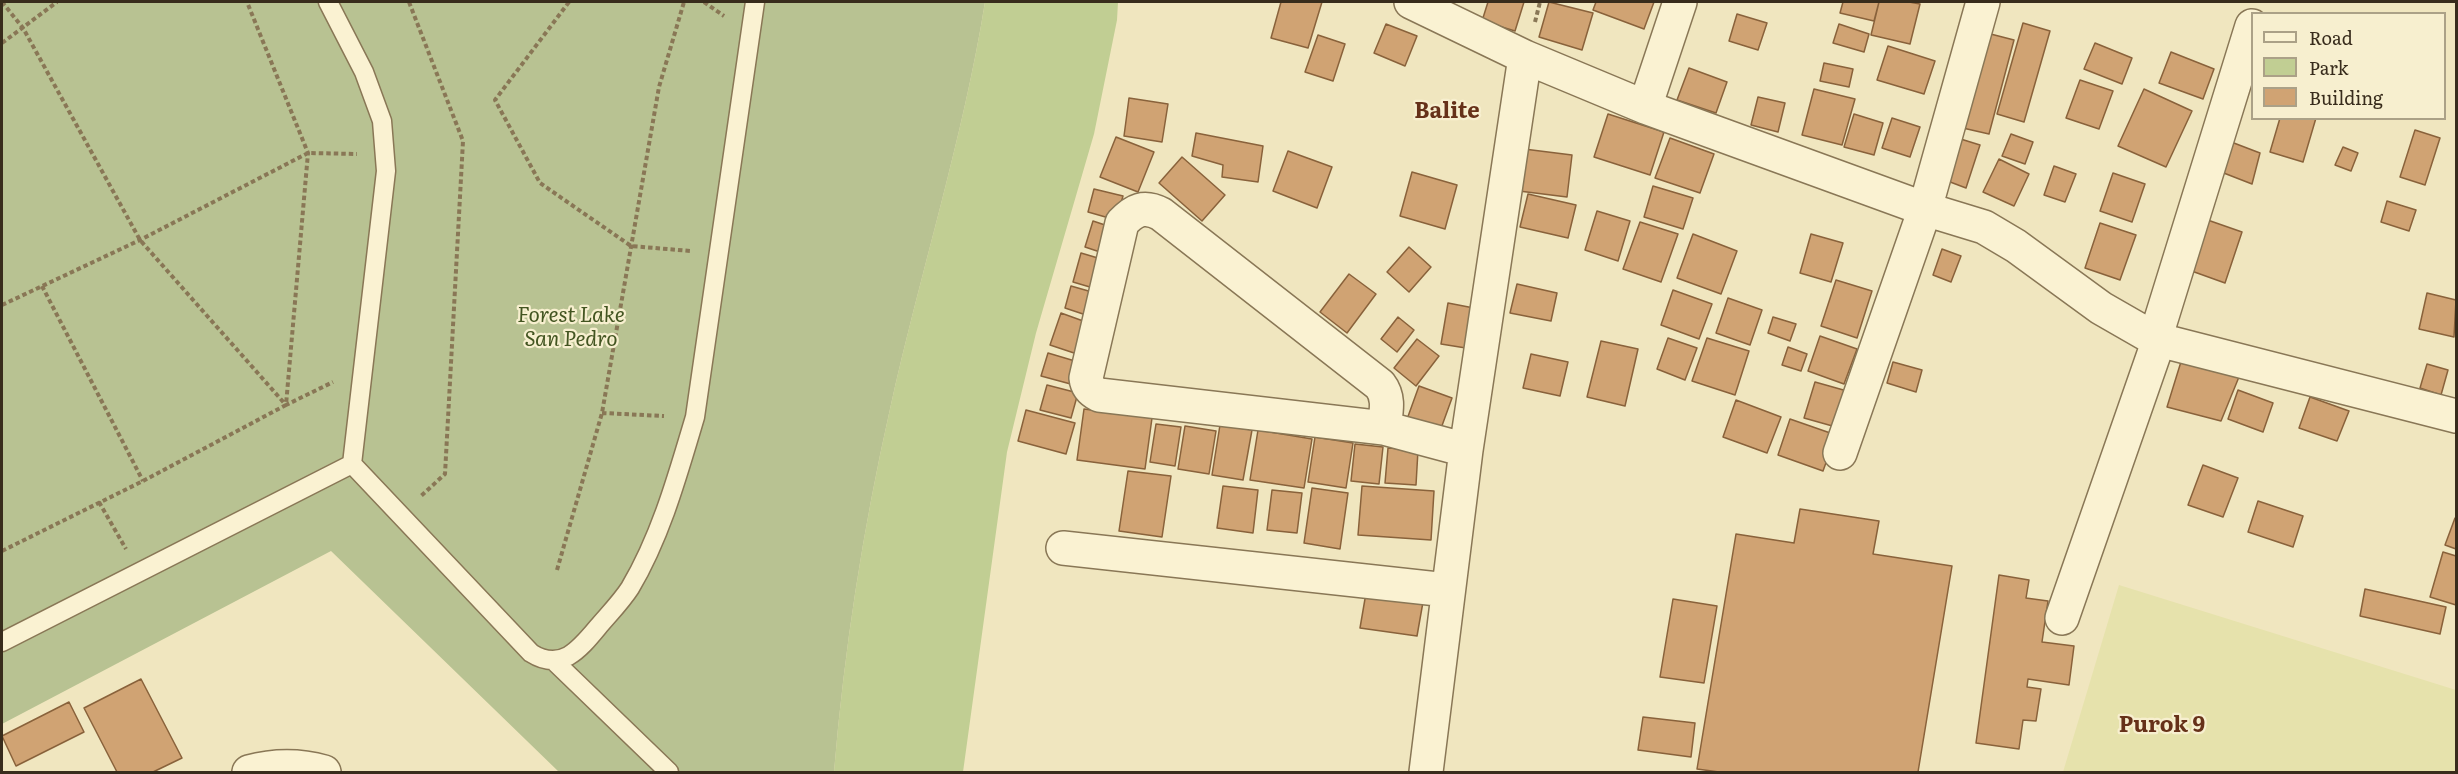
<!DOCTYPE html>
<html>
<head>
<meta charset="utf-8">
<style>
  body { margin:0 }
  #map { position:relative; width:2458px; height:774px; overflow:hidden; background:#f0e6bf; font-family:Literata,serif }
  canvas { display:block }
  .frame { position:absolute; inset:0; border:3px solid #382c1c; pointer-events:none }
  .legend { position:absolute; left:2251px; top:12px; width:195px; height:108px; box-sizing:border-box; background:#f7efcf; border:2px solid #aba187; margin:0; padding:8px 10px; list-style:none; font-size:18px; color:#382c1c }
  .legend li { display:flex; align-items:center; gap:12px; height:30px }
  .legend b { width:30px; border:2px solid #aba187 }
</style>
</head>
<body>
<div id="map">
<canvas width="2458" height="774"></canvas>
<div class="frame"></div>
<ul class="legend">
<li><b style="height:8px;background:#faf2d2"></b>Road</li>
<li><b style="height:16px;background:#c1ce93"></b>Park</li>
<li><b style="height:16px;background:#d0a373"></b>Building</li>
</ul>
</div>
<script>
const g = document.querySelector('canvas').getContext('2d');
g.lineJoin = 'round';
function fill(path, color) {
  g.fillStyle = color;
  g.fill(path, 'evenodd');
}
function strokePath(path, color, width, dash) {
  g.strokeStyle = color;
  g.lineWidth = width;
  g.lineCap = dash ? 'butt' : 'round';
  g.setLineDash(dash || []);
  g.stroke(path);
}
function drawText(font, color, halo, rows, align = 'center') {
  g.font = font + ' Literata,serif';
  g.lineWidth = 4.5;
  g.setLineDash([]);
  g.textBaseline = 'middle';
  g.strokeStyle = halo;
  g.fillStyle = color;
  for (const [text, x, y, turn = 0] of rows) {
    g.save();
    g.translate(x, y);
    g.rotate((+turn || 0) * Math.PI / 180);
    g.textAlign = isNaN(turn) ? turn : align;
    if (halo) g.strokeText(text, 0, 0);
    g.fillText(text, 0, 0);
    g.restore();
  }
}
const farmland = new Path2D(`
  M2119,585L2456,690V772H2063Z`);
const green = new Path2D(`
  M985,2H1118L1117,20L1094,134L1036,333L1007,452L963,772H834C844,651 863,528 890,409C920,273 963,139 985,2Z`);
const cemetery = new Path2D(`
  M2,2H985C963,139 920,273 890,409C863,528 844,651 834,772H559L331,551L2,724Z`);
const building = new Path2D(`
  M1281,2H1322L1308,48L1271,38Z
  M1488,2H1524L1515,31L1482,21Z
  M1549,2L1593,13L1582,50L1539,37Z
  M1596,2H1654L1644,29L1593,10Z
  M1843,2H1879L1874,21L1840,13Z
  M1879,2H1909L1920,4L1910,44L1871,35Z
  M1737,14L1767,23L1758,50L1729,41Z
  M2023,23L2050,31L2024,122L1997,114Z
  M1386,24L1417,36L1405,66L1374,53Z
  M1839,24L1869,34L1864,52L1833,43Z
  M1979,31L2014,40L1989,134L1954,126Z
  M1318,35L1345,44L1333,81L1305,72Z
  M2095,43L2132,58L2122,84L2084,69Z
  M1888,46L1935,61L1924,94L1877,80Z
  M2171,52L2214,69L2203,99L2159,83Z
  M1824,63L1853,69L1849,87L1820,81Z
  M1689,68L1727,82L1716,113L1677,100Z
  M2080,80L2113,91L2099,129L2066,118Z
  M1814,89L1855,99L1842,145L1802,135Z
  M2144,89L2192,111L2166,167L2118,146Z
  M1758,97L1785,103L1778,132L1751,125Z
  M1129,98L1168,104L1162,142L1124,136Z
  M1608,114L1664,132L1650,175L1594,157Z
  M1854,114L1883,123L1874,155L1844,147Z
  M1892,118L1920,127L1910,157L1882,148Z
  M2280,118H2316L2303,162L2270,152Z
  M2415,130L2440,138L2425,185L2400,177Z
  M1196,133L1263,146L1258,182L1222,177L1223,165L1192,156Z
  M2011,134L2033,142L2025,164L2002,156Z
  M1951,136L1980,145L1966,188L1937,177Z
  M1116,137L1154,152L1138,192L1100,177Z
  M1670,138L1714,154L1700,193L1655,178Z
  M2226,140L2260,153L2252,184L2216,170Z
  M2343,147L2358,153L2351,171L2335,165Z
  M1524,149L1572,155L1567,197L1519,191Z
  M1288,151L1332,167L1317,208L1273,191Z
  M1182,157L1225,195L1202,221L1159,183Z
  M1999,159L2029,174L2014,206L1983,192Z
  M2054,166L2076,174L2065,202L2044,195Z
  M1412,172L1457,185L1445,229L1400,216Z
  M2113,173L2145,184L2132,222L2100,211Z
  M1653,186L1693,198L1683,229L1644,217Z
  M1094,189L1123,196L1116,220L1088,212Z
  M1528,194L1576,205L1568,238L1520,227Z
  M2387,201L2416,210L2409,231L2381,222Z
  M1597,211L1630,221L1618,261L1585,250Z
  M2199,217L2242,232L2225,283L2186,269Z
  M1093,221L1120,230L1112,256L1085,247Z
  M1640,222L1678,234L1661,282L1623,269Z
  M2100,223L2136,235L2120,280L2085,268Z
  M1693,234L1737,251L1721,294L1677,278Z
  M1811,234L1843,243L1831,282L1800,273Z
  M1409,247L1431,267L1409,292L1387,272Z
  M1942,249L1961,256L1951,282L1933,275Z
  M1081,253L1108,261L1100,290L1073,282Z
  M1349,274L1376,294L1347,333L1320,312Z
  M1836,280L1872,291L1857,338L1821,326Z
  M1517,284L1557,293L1551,321L1510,313Z
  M1071,286L1099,294L1092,317L1065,308Z
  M1673,290L1712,304L1699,339L1661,325Z
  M2427,293L2456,300L2454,337L2419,329Z
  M1728,298L1762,310L1750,345L1716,333Z
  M1448,303L1479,309L1472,349L1441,344Z
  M1061,313L1097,326L1086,357L1050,345Z
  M1398,317L1414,330L1397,352L1381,339Z
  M1773,317L1796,324L1790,341L1768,333Z
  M1820,336L1857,349L1844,384L1808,371Z
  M1668,338L1697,348L1685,380L1657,369Z
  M1707,338L1749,351L1735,395L1692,381Z
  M1417,339L1439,356L1416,386L1394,368Z
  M1601,341L1638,349L1625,406L1587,397Z
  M1788,347L1807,354L1801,371L1782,365Z
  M2184,352L2241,372L2221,421L2167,407Z
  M1048,353L1085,364L1078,386L1041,376Z
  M1531,354L1568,362L1560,396L1523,388Z
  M1893,362L1922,370L1916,392L1887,383Z
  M2427,364L2448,370L2441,395L2420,388Z
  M1815,382L1847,391L1836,427L1804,418Z
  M1047,385L1078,393L1071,418L1040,410Z
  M1419,386L1452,398L1439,434L1406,422Z
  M2238,390L2273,403L2263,432L2228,419Z
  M2310,397L2349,411L2337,441L2299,428Z
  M1736,400L1781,417L1767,453L1723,437Z
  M1084,409L1152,418L1145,469L1077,460Z
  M1026,410L1075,423L1066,454L1018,441Z
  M1790,419L1836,435L1823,471L1778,455Z
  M1156,424L1181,427L1175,466L1150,462Z
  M1220,425L1252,430L1243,480L1212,475Z
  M1185,426L1216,431L1209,474L1178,469Z
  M1258,430L1312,439L1304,488L1250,480Z
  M1315,437L1353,443L1346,488L1308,482Z
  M1355,444L1383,447L1379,484L1351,481Z
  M1388,448L1418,450L1416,485L1385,483Z
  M2203,465L2238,478L2223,517L2188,505Z
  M1128,471L1171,476L1162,537L1119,531Z
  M1223,486L1258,490L1253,533L1217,528Z
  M1362,486L1434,491L1431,540L1358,535Z
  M1312,488L1348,493L1340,549L1304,543Z
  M1272,490L1302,493L1297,533L1267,530Z
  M2258,501L2303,516L2293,547L2248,532Z
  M1800,509L1879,521L1873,554L1952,566L1918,772H1719L1697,769L1736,534L1794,543Z
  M2455,518H2456V549L2445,545Z
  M2443,552L2456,556V605L2430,597Z
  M1999,575L2029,580L2026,598L2048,601L2042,642L2074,646L2069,685L2028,679L2027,687L2041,689L2036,721L2023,720L2019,749L1976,743Z
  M2365,589L2446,607L2440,634L2360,616Z
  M1366,593L1423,602L1417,636L1360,628Z
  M1673,599L1717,606L1704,683L1660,677Z
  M141,679L182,758L153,772H117L84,708Z
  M69,702L84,732L16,766L2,736Z
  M1643,717L1695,723L1691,757L1638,750Z`);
const path = new Path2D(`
  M2,2L23,28L140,240L286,405L333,382
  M409,2L463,141L445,474L421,496
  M569,2L495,100L540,183L631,246L691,251
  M704,2L724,16
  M1535,22L1540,2
  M2,43L57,2
  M42,286L143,481
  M2,305L140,240L308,153L357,154
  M602,413L664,416
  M99,502L126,549
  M2,551L143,481L286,405L308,153L247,2
  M557,570L602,413L659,87L684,2`);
const service = new Path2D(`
  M352,464L531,653C561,672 579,650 598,627C608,615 621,602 630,588C661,536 678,474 695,417L755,2
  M2,642L352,464L386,171L382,121L364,72L328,2
  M555,662L669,772`);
const minor = new Path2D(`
  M1411,2L1525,57L1645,107L1925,209L1984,227L2016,246L2101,308L2155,339L2456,416
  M1645,107L1680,2
  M1384,428C1386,412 1390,398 1380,385L1161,214C1144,205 1134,210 1122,223L1086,378C1087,387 1091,391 1099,395L1384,428L1466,450
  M1840,453L1925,209L1983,2
  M1063,548L1447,590
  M2062,618L2155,351V339L2252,26
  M249,772C275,765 299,765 324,772
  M1426,772L1466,450L1525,57`);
const parkNames = [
  ["Forest Lake",571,316],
  ["San Pedro",571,340]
];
const neighbourhoodNames = [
  ["Balite",1447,112],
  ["Purok 9",2162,726]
];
fill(farmland, '#e6e2ac');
fill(green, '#c1ce93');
fill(cemetery, '#b8c292');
fill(building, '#d0a373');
strokePath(building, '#89623b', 1.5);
strokePath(service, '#897756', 21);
strokePath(minor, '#897756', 36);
strokePath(path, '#897756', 4, [4.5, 3]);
strokePath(service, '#faf2d2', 18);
strokePath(minor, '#faf2d2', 33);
drawText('italic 21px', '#435521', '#f7efcf', parkNames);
drawText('bold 22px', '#663119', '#f7efcf', neighbourhoodNames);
</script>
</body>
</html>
